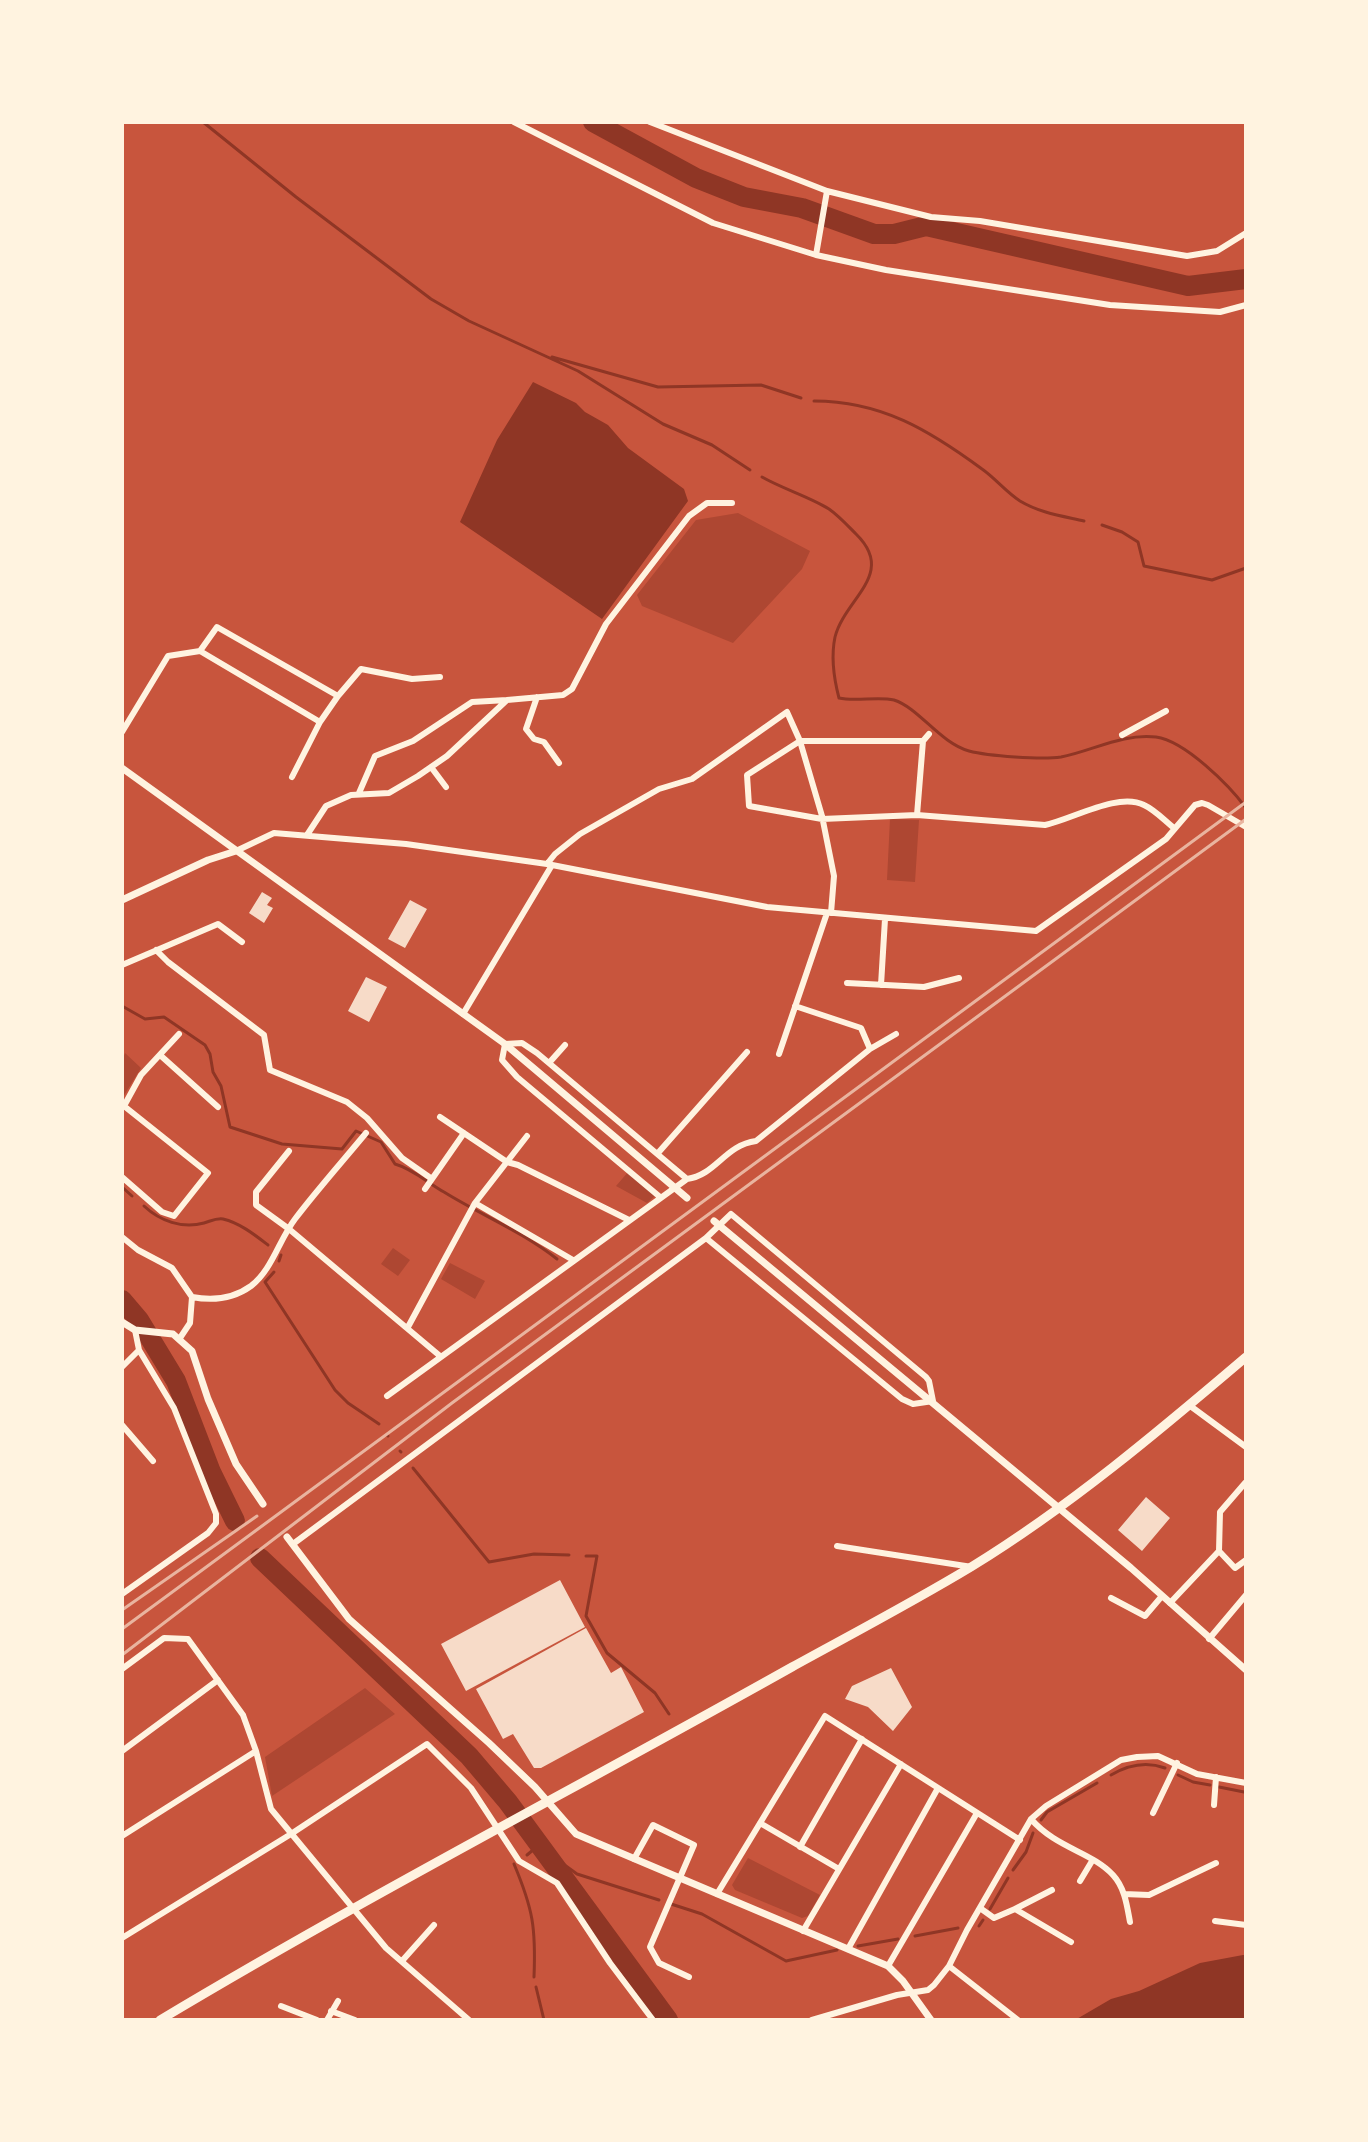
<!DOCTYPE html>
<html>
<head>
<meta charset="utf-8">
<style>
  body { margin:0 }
  #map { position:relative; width:1368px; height:2142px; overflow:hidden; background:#c8553d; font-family:Ubuntu,sans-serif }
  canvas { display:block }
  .frame { position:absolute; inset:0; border:124px solid #fff3e0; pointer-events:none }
</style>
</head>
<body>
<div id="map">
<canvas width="1368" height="2142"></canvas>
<div class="frame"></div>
</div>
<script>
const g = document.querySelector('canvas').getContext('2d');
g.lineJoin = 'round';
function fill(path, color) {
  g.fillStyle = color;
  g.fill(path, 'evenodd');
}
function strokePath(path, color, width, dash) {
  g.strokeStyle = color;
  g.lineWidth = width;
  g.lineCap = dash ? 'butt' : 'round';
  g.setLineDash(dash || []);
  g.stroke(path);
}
const green = new Path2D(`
  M738,513L810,551L802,569L733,643L642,606L637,595L696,520Z
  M890,819L919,820L915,882L887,880Z
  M125,1053L141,1068L123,1097L122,1061Z
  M629,1171L656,1195L647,1203L616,1186Z
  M393,1248L410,1260L398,1276L381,1264Z
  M450,1263L485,1281L475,1299L441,1279Z
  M365,1688L395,1714L272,1796L265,1757Z
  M748,1858L820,1895L808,1916L802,1918L735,1890L732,1885Z`);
const water = new Path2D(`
  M533,382L576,403L585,412L608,425L628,448L684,489L688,501L602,619L460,522L497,440Z
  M1243,1955H1246V2020H1075L1111,1999L1139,1991L1200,1963Z`);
const stream = new Path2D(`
  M203,122L296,197L431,299L469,321L578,371L663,424L712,445L750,470
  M552,357L658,387L761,385L801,398
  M814,401C881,401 929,430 982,469C995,478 1006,492 1020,501C1040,513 1062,516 1084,521
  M762,477C783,489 810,497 829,509C839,516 848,526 856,534C897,574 845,598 835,637C831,656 834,679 839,698C856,702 877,696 894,700C919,708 940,743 969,751C988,756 1042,760 1061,757C1092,751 1123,733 1156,737C1185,741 1229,785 1246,808
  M1102,525L1122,532L1138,542L1144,566L1212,580L1246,568
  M122,1006L145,1019L164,1017L205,1045L210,1054L213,1072L221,1086L230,1127L282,1144L342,1149L356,1131L381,1142L395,1164C413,1169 428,1183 444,1192C481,1215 523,1232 557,1259
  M122,1187L132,1196
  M144,1206C160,1221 182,1229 204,1223C211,1221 216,1218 223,1219C240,1223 255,1235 268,1245
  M279,1261L281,1255
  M274,1272L265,1282L335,1390L348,1403L379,1424
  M387,1435L388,1436
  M400,1451L401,1452
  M413,1468L489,1562L534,1554L569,1555
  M586,1556H597L586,1616L607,1653L655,1693L669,1714
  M1111,1775C1128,1765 1146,1761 1165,1768
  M1178,1775L1193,1782L1210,1785
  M1219,1787L1244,1792
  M1041,1820L1047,1812L1097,1783
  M541,1848L577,1874L659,1900
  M527,1855L539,1845
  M514,1864C533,1909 536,1928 534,1977
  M1013,1870L1026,1852L1033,1833
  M671,1904L702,1914L786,1961L837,1950
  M990,1909L1008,1878
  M979,1926L983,1920
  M915,1936L958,1928
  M858,1946L898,1939
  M536,1987L544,2020
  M945,2020H947`);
const river = new Path2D(`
  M593,122L696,178L744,197L802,208L874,234H894L926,226L1188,286L1246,279
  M122,1300L139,1320L176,1381L211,1472L235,1521
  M260,1558L469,1756L508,1802L668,2020`);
const building = new Path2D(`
  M262,892L272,898L267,905L273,908L264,923L249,913Z
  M410,900L427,909L405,948L388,939Z
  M366,977L387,987L369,1022L348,1011Z
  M1146,1497L1170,1518L1142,1551L1118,1530Z
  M560,1580L585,1627L466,1691L441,1644Z
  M586,1628L611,1673L621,1667L644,1712L541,1768H534L513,1734L503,1739L476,1689Z
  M891,1668L912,1707L893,1731L868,1707L845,1699L852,1686Z`);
const minor = new Path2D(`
  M514,122L713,223L816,255L886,270L1110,305L1220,312L1246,305
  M650,122L827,191L931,217L980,221L1187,256L1217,251L1246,233
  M816,255L827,191
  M338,696L361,669L412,679L440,677
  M537,697L526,729L534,739L544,742L559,763
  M122,732L168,656L200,651L320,722L338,696L217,627L200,651
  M1122,735L1166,711
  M923,741H800L747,775L749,806L822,819L917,815L1045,825C1073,819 1118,792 1144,805C1155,810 1164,820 1174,828
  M431,767L446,787
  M292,777L320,722
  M359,793L375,756L413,741L472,702L507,700
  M917,815L923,741L929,734
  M307,835L326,806L351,795L389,793L418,776L447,756L507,700L563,695L572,689L606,624L689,516L707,503H732
  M236,851L274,833L406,844L547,864L767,907L1036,931L1166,839L1195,805L1202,803L1208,805L1246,827
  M547,864L555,854L580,834L659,789L692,779L787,712L800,741L822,816L834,876L831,913
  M156,950L168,962L264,1035L270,1070L347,1102L367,1118L402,1158L432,1179
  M122,965L218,924L242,942
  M847,983L924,987L959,978
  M881,985L885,919
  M795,1006L861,1028L870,1049
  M463,1014L552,865
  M779,1054L827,913
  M160,1055L218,1107
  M549,1063L565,1045
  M124,1106L141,1075L179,1034
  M440,1117L507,1162L518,1165L629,1220
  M289,1151L256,1192V1205L289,1229L440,1356
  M658,1153L747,1052
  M122,1177L162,1212L174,1216L208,1173L124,1106
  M425,1189L464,1133
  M660,1197L517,1077L502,1060L505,1044L522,1043L537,1053L687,1179
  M475,1203L573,1260
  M731,1214L926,1377L929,1381L933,1401L913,1404L902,1399L706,1238Z
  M122,1237L138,1250L172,1268L192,1297L190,1323L180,1338
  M192,1297C213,1301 233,1299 251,1286C272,1270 279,1240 295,1219C317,1190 342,1162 366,1133
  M408,1327L475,1203L527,1136
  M122,1367L139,1350
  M387,1396L687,1179C716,1175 725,1145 756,1141L870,1049L896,1034
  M1189,1405L1246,1447
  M122,1425L153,1461
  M293,1544L706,1238
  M837,1546L972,1567
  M1219,1551L1220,1512L1245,1483
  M122,1594L208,1533L216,1523V1514L174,1408L139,1350L135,1330
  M1111,1598L1145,1616L1162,1596
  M1170,1603L1219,1551L1235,1568L1246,1560
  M1209,1639L1246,1595
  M122,1669L164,1638L188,1639L243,1715L256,1751L271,1809L386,1948L469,2020
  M122,1751L218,1680
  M1214,1805L1216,1777
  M1153,1813L1177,1763
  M1031,1819C1056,1848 1092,1852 1113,1875C1125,1888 1127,1906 1130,1922
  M760,1823L839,1869
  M122,1836L256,1751
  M800,1847L862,1739
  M634,1859L653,1825L694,1845L650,1947L659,1963L689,1977
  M1080,1881L1092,1861
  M717,1894L825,1716L1020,1840
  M1124,1894L1149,1895L1216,1863
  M980,1908L994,1918L1015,1909L1071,1942
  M1015,1909L1052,1890
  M1215,1921L1246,1925
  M803,1931L901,1764
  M122,1938L291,1834L427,1744L471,1788L519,1861L557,1883L610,1963L653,2020
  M848,1949L938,1788
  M402,1961L434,1925
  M888,1966L977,1813
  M949,1966L1018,2020
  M281,2006L317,2020
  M331,2011L355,2020
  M327,2020L338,2001
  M812,2020L897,1995L928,1990L934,1985L949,1966L967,1930L1031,1819L1046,1806L1121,1760L1137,1757L1158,1756L1197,1774L1246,1783`);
const tertiary = new Path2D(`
  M122,768L505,1044L687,1198
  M122,900L208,860L236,851
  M714,1221L1131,1568L1246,1670
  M122,1322L135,1330L173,1334L192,1351L208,1399L236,1464L263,1504
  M287,1537L349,1619L489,1743L535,1787L576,1834L888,1966L903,1981L931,2020`);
const trunk = new Path2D(`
  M160,2020C367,1896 582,1785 792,1667C852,1634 913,1602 971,1567C1069,1507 1159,1431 1246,1357`);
const rail = new Path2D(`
  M122,1610L257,1516
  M122,1629L1246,802
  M122,1655L452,1403L1246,819`);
fill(green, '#ae4732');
fill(water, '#8f3625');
strokePath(stream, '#8f3625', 3);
strokePath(river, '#8f3625', 20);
fill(building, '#f7dbc8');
strokePath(minor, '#fff3e0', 6);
strokePath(tertiary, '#fff3e0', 7);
strokePath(trunk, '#fff3e0', 9);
strokePath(rail, '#e9b49f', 3);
</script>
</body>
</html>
